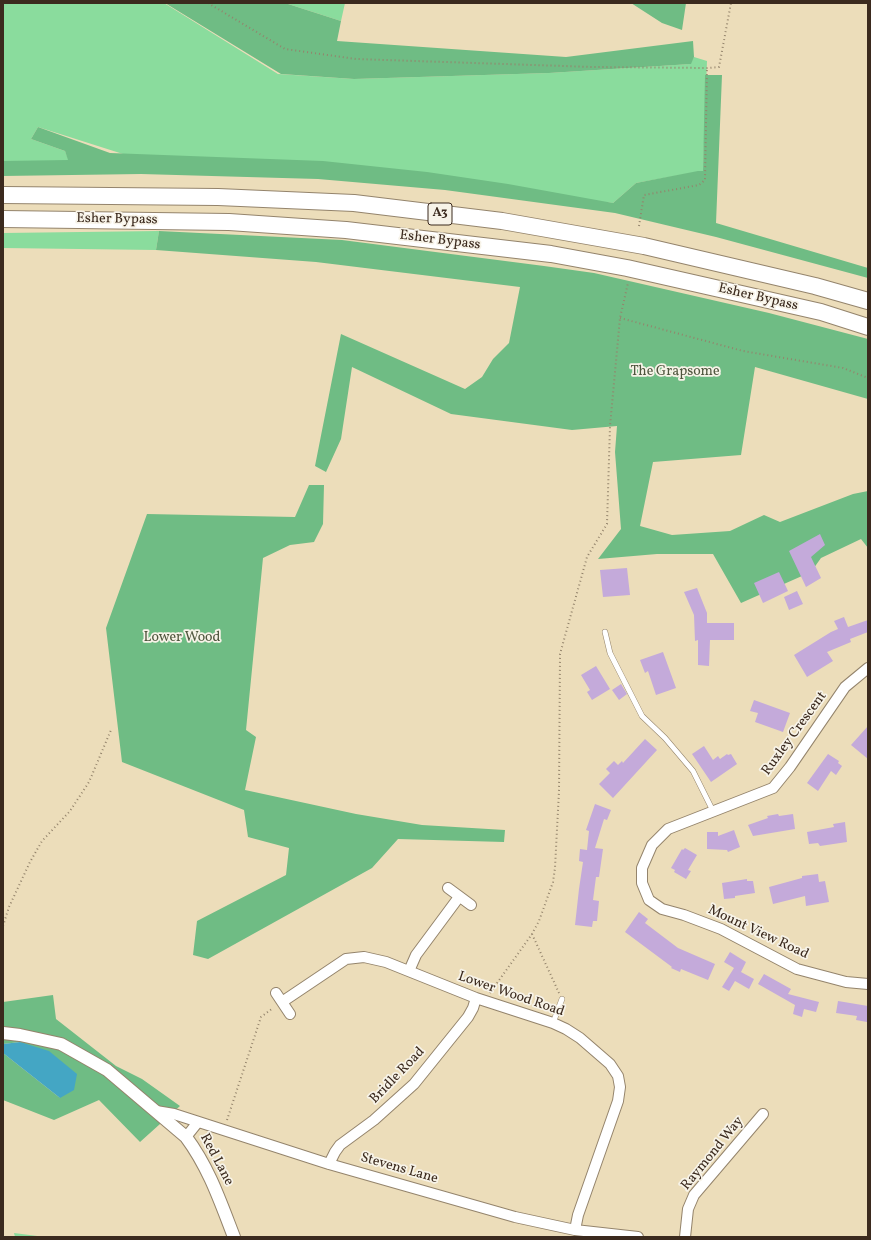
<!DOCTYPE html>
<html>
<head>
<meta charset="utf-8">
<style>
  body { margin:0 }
  #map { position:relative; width:871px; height:1240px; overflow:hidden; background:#ecddba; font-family:Vollkorn,serif }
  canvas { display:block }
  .frame { position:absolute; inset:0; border:4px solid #3b2a1e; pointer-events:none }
</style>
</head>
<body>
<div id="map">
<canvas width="871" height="1240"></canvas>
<div class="frame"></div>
</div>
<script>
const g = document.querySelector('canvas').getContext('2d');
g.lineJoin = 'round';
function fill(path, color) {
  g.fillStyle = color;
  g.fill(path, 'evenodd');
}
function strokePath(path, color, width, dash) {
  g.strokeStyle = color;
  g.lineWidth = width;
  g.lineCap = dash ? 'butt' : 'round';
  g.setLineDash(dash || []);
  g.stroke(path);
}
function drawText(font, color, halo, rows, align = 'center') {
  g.font = font + ' Vollkorn,serif';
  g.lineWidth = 3.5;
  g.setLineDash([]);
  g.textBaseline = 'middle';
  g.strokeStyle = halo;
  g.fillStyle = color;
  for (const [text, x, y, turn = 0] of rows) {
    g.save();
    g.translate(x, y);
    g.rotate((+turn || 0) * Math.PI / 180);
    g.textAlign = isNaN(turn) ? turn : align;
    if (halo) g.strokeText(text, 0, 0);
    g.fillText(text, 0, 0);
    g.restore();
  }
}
const green = new Path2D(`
  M3,3H164L278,74L354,79L549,73L690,64L694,57L707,61L703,171L636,183L613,203L123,154L38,127L31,139L65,151L69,161H3Z
  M285,3H345L341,21Z
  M159,231L156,250L3,248V233Z
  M14,1233L45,1237H15Z`);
const forest = new Path2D(`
  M165,3H285L341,21L337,41L566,57L693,41L694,57L691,64L549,73L354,79L281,74Z
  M631,3H686L682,30L662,23Z
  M705,75H722L716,223L868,268V278L716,237L615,213L445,190L318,179L141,174L3,176V161L68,160L65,151L31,139L38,127L110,153L323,161L427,172L508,184L613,203L636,183L698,171H703Z
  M159,231L342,240L544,266L594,273L769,313L868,339V399L755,367L741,455L653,462L640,526L672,535L730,531L764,515L780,522L853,494L868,491V548L861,539L821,558L811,572L741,603L713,554H657L598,559L621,529L615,452L617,426L572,430L451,414L352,367L341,439L326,472L315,466L341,334L465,389L482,377L493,359L509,343L520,287L316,262L156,250Z
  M309,485H324L323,524L314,542L290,545L263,558L246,730L256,737L245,790L356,814L422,825L505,830L504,842L398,839L372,868L208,959L193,955L197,921L286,875L289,848L248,837L244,810L122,762L106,628L147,514L295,517Z
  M53,995L56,1019L116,1066L142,1079L180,1106L140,1142L99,1100L54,1120L3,1100V1053L60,1098L20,1042L3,1044V1002Z`);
const water = new Path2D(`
  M20,1042L49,1051L77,1074L74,1090L60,1098L3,1053V1044Z`);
const building = new Path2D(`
  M820,534L825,545L811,557L821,578L806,587L789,551Z
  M627,568L630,595L603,597L600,570Z
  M779,572L788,591L763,603L754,583Z
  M697,588L707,613V623H734V640H710L709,666L698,665V640L695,641L694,615L684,592Z
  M797,591L803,604L789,610L784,597Z
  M844,617L848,627L868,620V632L850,639L851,642L827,652L833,661L807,677L794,655L831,632L838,629L834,621Z
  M663,652L676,688L656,695L648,671L645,673L640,660Z
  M596,666L610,689L592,700L587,692L590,690L581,675Z
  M621,684L627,694L619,700L612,690Z
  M754,700L790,713L783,732L755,722L758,713L750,711Z
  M868,726V759L851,745Z
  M645,739L657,750L613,798L599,784L610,773L606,769L614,761L618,765L622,761L623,763Z
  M704,746L713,760L718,756L720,759L727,754L728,755L731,754L737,764L711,782L692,754Z
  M828,754L839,761L838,763L842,766L836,775L831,771L818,791L807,783Z
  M595,804L611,810L607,820L604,819L595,848L603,849L599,877H596L593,900L599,901L597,921H593L592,927L575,925L579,889L583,862L579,861L580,849L587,850L589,831L586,830Z
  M778,814L779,816L793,814L795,829L753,836L748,825L768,818L767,816Z
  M845,822L847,842L820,846L818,843L809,844L807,832L834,827L833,824Z
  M734,830L740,847L728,852L727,850L707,849V832H718V836Z
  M685,848L697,855L688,870L691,871L686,879L674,872L675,870L671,868L682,849L683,850Z
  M818,874L819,882L825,881L829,902L806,906L805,896L773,904L769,887L802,878V876Z
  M747,879V881H753L755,893L735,896V898L724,899L722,883Z
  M639,912L648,919L645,923L678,948L715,964L708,980L681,969L680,972L671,968L672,967L625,932Z
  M730,952L746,962L741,972L754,979L749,989L735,981L729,991L722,987L734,968L724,962Z
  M764,974L791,989L788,994L819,1002L816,1012L804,1009L802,1017L793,1014L795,1005L758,984Z
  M838,1001L868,1006L867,1022L856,1020L857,1016L836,1013Z`);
const path = new Path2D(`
  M208,3L285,49L356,59L593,67L707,68L719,67L731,3
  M639,226L644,195L699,185L705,180L707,68
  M620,318L743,351L843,368L868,378
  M3,926L9,907L30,862L42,841L70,811L89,782L111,730
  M532,934L559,993
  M490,993L532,934L539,921L553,882L555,868L559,791L560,654L587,557L607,524L610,426L620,318L628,283
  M227,1120L261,1017L273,1008`);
const service = new Path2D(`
  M605,632L610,653L642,716L665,738L693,771L713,811
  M553,1023L562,999`);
const minor = new Path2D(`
  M868,668L845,687L790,767L773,788L668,829L652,845L642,868V883L649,900L662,909L684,915L721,929L797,969L846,982L868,984
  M448,888L471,905
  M409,971L416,955L459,897
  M276,993L290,1014
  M282,1002L346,959L364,957L386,962L476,998L553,1023L566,1029L580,1038L610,1064L618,1076L620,1087L618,1101L578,1215L575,1230
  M156,1111L174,1114L329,1164L515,1217L575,1230L638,1237
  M186,1137L198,1122
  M329,1164L335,1152L340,1145L374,1120L414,1084L468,1017L473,1008L476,998
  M685,1237L688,1209L694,1195L763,1114`);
const tertiary = new Path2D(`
  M3,1033L20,1035L61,1044L107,1070L186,1137C209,1168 220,1201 234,1237`);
const trunk = new Path2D(`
  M3,195L218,197L354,203L502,221L644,246L815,286L868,301
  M3,219L229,222L346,230L551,254L627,268L821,312L868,327`);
const shields = [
  [440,214,24]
];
const shieldNames = [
  ["A3",440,214]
];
const streetNames = [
  ["Esher Bypass",117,220,1],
  ["Esher Bypass",440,241,7],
  ["Esher Bypass",758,298,13],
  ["Ruxley Crescent",795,734,-54],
  ["Mount View Road",758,933,25],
  ["Lower Wood Road",511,995,19],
  ["Bridle Road",398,1076,-46],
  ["Raymond Way",713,1154,-51],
  ["Red Lane",216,1160,62],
  ["Stevens Lane",399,1169,16]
];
const parkNames = [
  ["The Grapsome",675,372],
  ["Lower Wood",182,638]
];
fill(green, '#8adc9d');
fill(forest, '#6fbc84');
fill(water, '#44a6c4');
fill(building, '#c4aada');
strokePath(service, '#94846c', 6);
strokePath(minor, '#94846c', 12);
strokePath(tertiary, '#94846c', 14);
strokePath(trunk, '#94846c', 18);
strokePath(path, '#94846c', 2, [1, 3]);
strokePath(service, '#fff', 5);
strokePath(minor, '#fff', 10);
strokePath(tertiary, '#fff', 12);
strokePath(trunk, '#fff', 16);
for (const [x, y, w] of shields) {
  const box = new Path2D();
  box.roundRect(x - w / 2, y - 11, w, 22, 3);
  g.fillStyle = '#f7f3e8';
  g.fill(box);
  strokePath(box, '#3b2a1e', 1);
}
drawText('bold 13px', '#3b2a1e', null, shieldNames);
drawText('14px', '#3b2a1e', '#f7f3e8', streetNames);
drawText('14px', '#4f563e', '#f7f3e8', parkNames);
</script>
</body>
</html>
